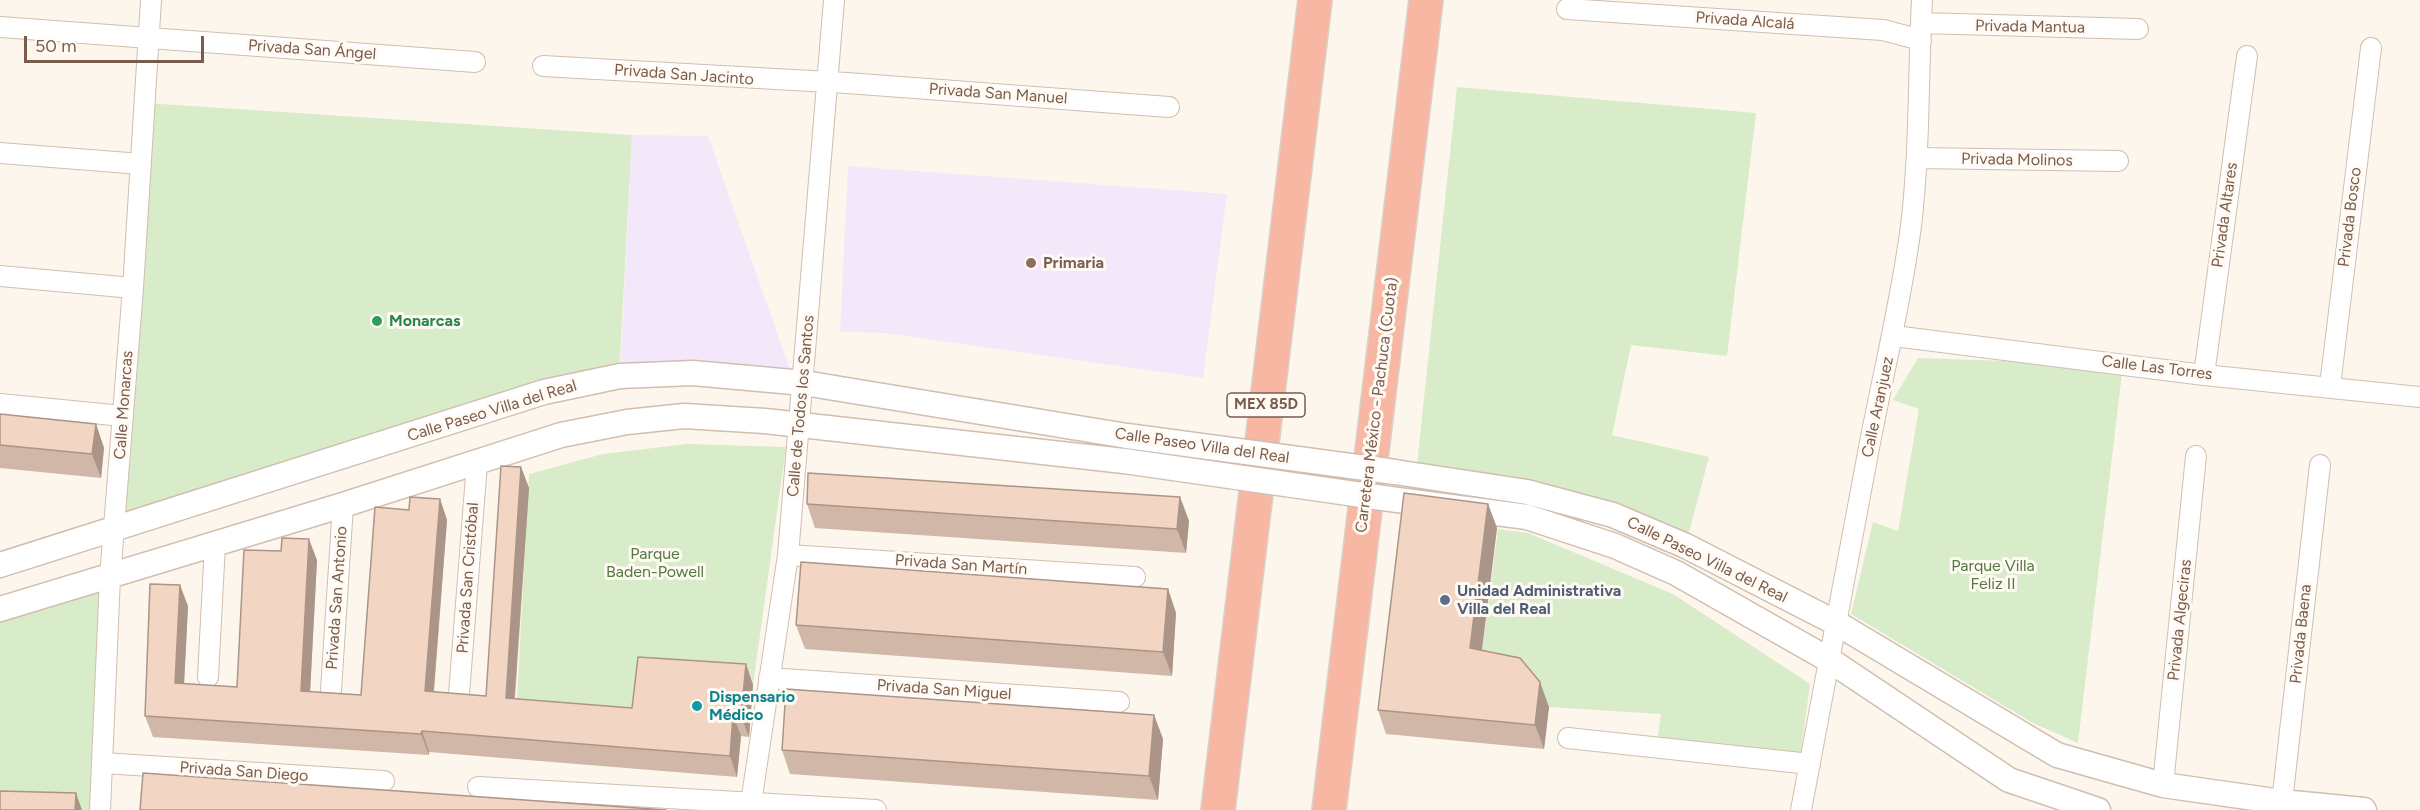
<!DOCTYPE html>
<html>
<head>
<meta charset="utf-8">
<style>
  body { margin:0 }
  #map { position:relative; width:2420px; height:810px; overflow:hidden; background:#fdf6ec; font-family:Figtree,sans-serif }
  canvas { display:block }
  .scale { position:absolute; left:24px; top:36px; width:180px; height:27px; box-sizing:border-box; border:3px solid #7a5c4d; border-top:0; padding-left:8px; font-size:18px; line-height:21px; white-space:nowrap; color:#7a5c4d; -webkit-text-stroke:4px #fffaf3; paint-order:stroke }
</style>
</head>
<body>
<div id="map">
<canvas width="2420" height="810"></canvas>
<div class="scale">50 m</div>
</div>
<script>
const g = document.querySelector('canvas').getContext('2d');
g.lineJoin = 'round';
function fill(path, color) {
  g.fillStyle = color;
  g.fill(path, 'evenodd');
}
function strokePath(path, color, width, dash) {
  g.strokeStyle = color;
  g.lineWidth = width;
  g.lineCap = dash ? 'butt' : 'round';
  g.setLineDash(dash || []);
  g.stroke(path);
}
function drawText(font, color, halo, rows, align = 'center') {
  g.font = font + ' Figtree,sans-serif';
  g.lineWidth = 6;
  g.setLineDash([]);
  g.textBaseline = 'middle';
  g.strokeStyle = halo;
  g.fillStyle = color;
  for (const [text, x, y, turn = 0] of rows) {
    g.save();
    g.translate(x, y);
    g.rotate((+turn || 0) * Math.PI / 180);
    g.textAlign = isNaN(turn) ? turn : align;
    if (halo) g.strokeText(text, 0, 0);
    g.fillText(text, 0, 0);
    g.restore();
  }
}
const education = new Path2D(`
  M632,135L708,136L795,384L620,375Z
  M848,166L1227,194L1203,378L885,333L840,332Z`);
const green = new Path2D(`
  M1457,87L1756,113L1727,356L1631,345L1612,435L1709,457L1686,544L1416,474Z
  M145,103L632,135L619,375L115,522Z
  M1918,358L2123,365L2078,743L2033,723L1851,614L1873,522L1898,531L1919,409L1893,400Z
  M687,444L786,447L753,685L646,678L640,727L516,719L529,474L603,454Z
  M1498,529L1528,533L1673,594L1810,684L1799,766L1657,743L1661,714L1549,707L1479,672Z
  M109,578L98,810H0V610Z`);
const minor = new Path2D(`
  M1567,9L1883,30L1921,40
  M1921,23L2138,29
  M0,27L475,62
  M543,66L847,83L1169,107
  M0,153L141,164
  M1917,158L2118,161
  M0,276L133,288
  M1894,336L2204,375L2420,397
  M2204,375L2247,56
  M2330,386L2371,48
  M0,404L123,416
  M788,555L1135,577
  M208,677L215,544
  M769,678L1119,702
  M331,690L343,505
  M459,694L477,463
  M1568,738L1810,764
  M103,763L384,781
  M2163,785L2196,456
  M478,787L876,810
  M2282,802L2320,465
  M100,810L110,577L133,288L151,0
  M750,810L788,555L834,0
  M1801,810C1824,691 1845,572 1868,453C1882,378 1901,303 1911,226C1920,151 1918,75 1922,0`);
const tertiary = new Path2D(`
  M1395,472L1527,492L1613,515L1686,546L1838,624L2057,755L2163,785L2282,802L2364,810
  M1390,499L1527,517L1615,546L1676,573L1831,661L2009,780L2098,810
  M0,565L544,392L620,376L693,373L804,383L1127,436
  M0,609L343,505L561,435L627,422L684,416L765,421L1124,461`);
const motorway = new Path2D(`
  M1218,810L1315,0
  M1329,810L1426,0`);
const tertiaryBridge = new Path2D(`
  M1127,436L1395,472
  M1124,461L1390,499`);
const wall = new Path2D(`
  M0,414L96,424L104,448L101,478L0,468Z
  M521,467L529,488L515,699L632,708L746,664L753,685L749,737L741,736L737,777L429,752V755L153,737L145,716L188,606L184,684L237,687L317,560L310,692L361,695L409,510L440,499L447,520L434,692L486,696Z
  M1180,497L1189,521L1186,553L815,528L807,504Z
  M1488,504L1497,528L1482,650L1549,707L1544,749L1386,734L1378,710Z
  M1168,589L1176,613L1172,676L805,649L796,625Z
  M1154,715L1163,739L1158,800L790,774L782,750Z`);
const shadedWall = new Path2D(`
  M96,424L104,448L101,478L92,454Z
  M521,467L529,488L513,719L506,698Z
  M1180,497L1189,521L1186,553L1177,529Z
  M440,499L447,520L432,712L425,691Z
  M1488,504L1497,528L1479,672L1470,648Z
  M309,539L317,560L309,712L301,691Z
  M180,585L188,606L183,704L175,683Z
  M1168,589L1176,613L1172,676L1163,652Z
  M746,664L753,685L749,737L741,716Z
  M1540,682L1549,707L1544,749L1535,725Z
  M733,715L741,736L737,777L730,756Z
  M1154,715L1163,739L1158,800L1149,776Z
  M422,731L429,752V755L421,734Z
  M76,793L82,810H75Z`);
const building = new Path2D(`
  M0,414L96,424L92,454L0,445Z
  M501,466L521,467L506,698L632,708L638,657L746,664L741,716L733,715L730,756L422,731L421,734L145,716L150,584L180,585L175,683L237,687L244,550L281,551L282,538L309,539L301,691L361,695L375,507L409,510L410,497L440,499L425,691L486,696Z
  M808,473L1180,497L1177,529L807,504Z
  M1404,493L1488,504L1470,648L1520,658L1540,682L1535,725L1378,710Z
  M801,562L1168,589L1163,652L796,625Z
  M786,689L1154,715L1149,776L782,750Z
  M143,773L666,810H140Z
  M0,791L76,793L75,810H0Z`);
const markers = [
  [1031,263,6,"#8d6e63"],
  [377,321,6,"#2e9e5b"],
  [1445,600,6,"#5c6f8a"],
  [697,706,6,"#0f9aa8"]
];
const shields = [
  [1266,405,78]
];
const shieldNames = [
  ["MEX 85D",1266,405]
];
const streetNames = [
  ["Privada Alcalá",1745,21,4],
  ["Privada Mantua",2030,27,1],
  ["Privada San Ángel",312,50,4],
  ["Privada San Jacinto",684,75,4],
  ["Privada San Manuel",998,94,4],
  ["Privada Molinos",2017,160,1],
  ["Privada Altares",2225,215,-82],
  ["Privada Bosco",2350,217,-83],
  ["Calle Las Torres",2157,368,7],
  ["Calle Monarcas",124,405,-86],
  ["Carretera México - Pachuca (Cuota)",1377,405,-83],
  ["Calle de Todos los Santos",801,406,-85],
  ["Calle Aranjuez",1878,407,-78],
  ["Calle Paseo Villa del Real",492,411,-17],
  ["Calle Paseo Villa del Real",1202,446,8],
  ["Calle Paseo Villa del Real",1707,560,26],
  ["Privada San Martín",961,565,4],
  ["Privada San Cristóbal",468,578,-86],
  ["Privada San Antonio",337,598,-86],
  ["Privada Algeciras",2180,620,-84],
  ["Privada Baena",2301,634,-84],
  ["Privada San Miguel",944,690,4],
  ["Privada San Diego",244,772,4]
];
const educationNames = [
  ["Primaria",1043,263]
];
const leisureNames = [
  ["Monarcas",389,321]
];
const parkNames = [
  ["Parque",655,554],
  ["Baden-Powell",655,572],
  ["Parque Villa",1993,566],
  ["Feliz II",1993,584]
];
const serviceNames = [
  ["Unidad Administrativa",1457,591],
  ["Villa del Real",1457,609]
];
const cultureNames = [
  ["Dispensario",709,697],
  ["Médico",709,715]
];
fill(education, '#f3e8fa');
fill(green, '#d8ecc9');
strokePath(minor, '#d1beb0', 22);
strokePath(tertiary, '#d1beb0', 27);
strokePath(motorway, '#dad1cd', 36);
strokePath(minor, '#fff', 20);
strokePath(tertiary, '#fff', 24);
strokePath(motorway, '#f7b7a3', 33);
strokePath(tertiaryBridge, '#d1beb0', 27, []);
strokePath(tertiaryBridge, '#fff', 24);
fill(wall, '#d1b7a8');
fill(shadedWall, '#aa9588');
fill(building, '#f3d5c3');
strokePath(building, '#aa9588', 1.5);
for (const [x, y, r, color] of markers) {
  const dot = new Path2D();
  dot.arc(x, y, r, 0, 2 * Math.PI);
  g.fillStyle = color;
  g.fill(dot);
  strokePath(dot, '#fffaf3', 2);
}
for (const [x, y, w] of shields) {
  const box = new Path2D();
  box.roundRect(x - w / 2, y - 12, w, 24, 4.5);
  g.fillStyle = '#fffaf3';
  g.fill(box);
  strokePath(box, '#7a5c4d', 1.5);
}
drawText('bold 15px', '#7a5c4d', null, shieldNames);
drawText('16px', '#7a5c4d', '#fffaf3', streetNames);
drawText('bold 16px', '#785e54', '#fffaf3', educationNames, 'left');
drawText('bold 16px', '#27864d', '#fffaf3', leisureNames, 'left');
drawText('16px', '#537a41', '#fffaf3', parkNames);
drawText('bold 16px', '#4e5e75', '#fffaf3', serviceNames, 'left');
drawText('bold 16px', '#0d838f', '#fffaf3', cultureNames, 'left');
</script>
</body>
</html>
